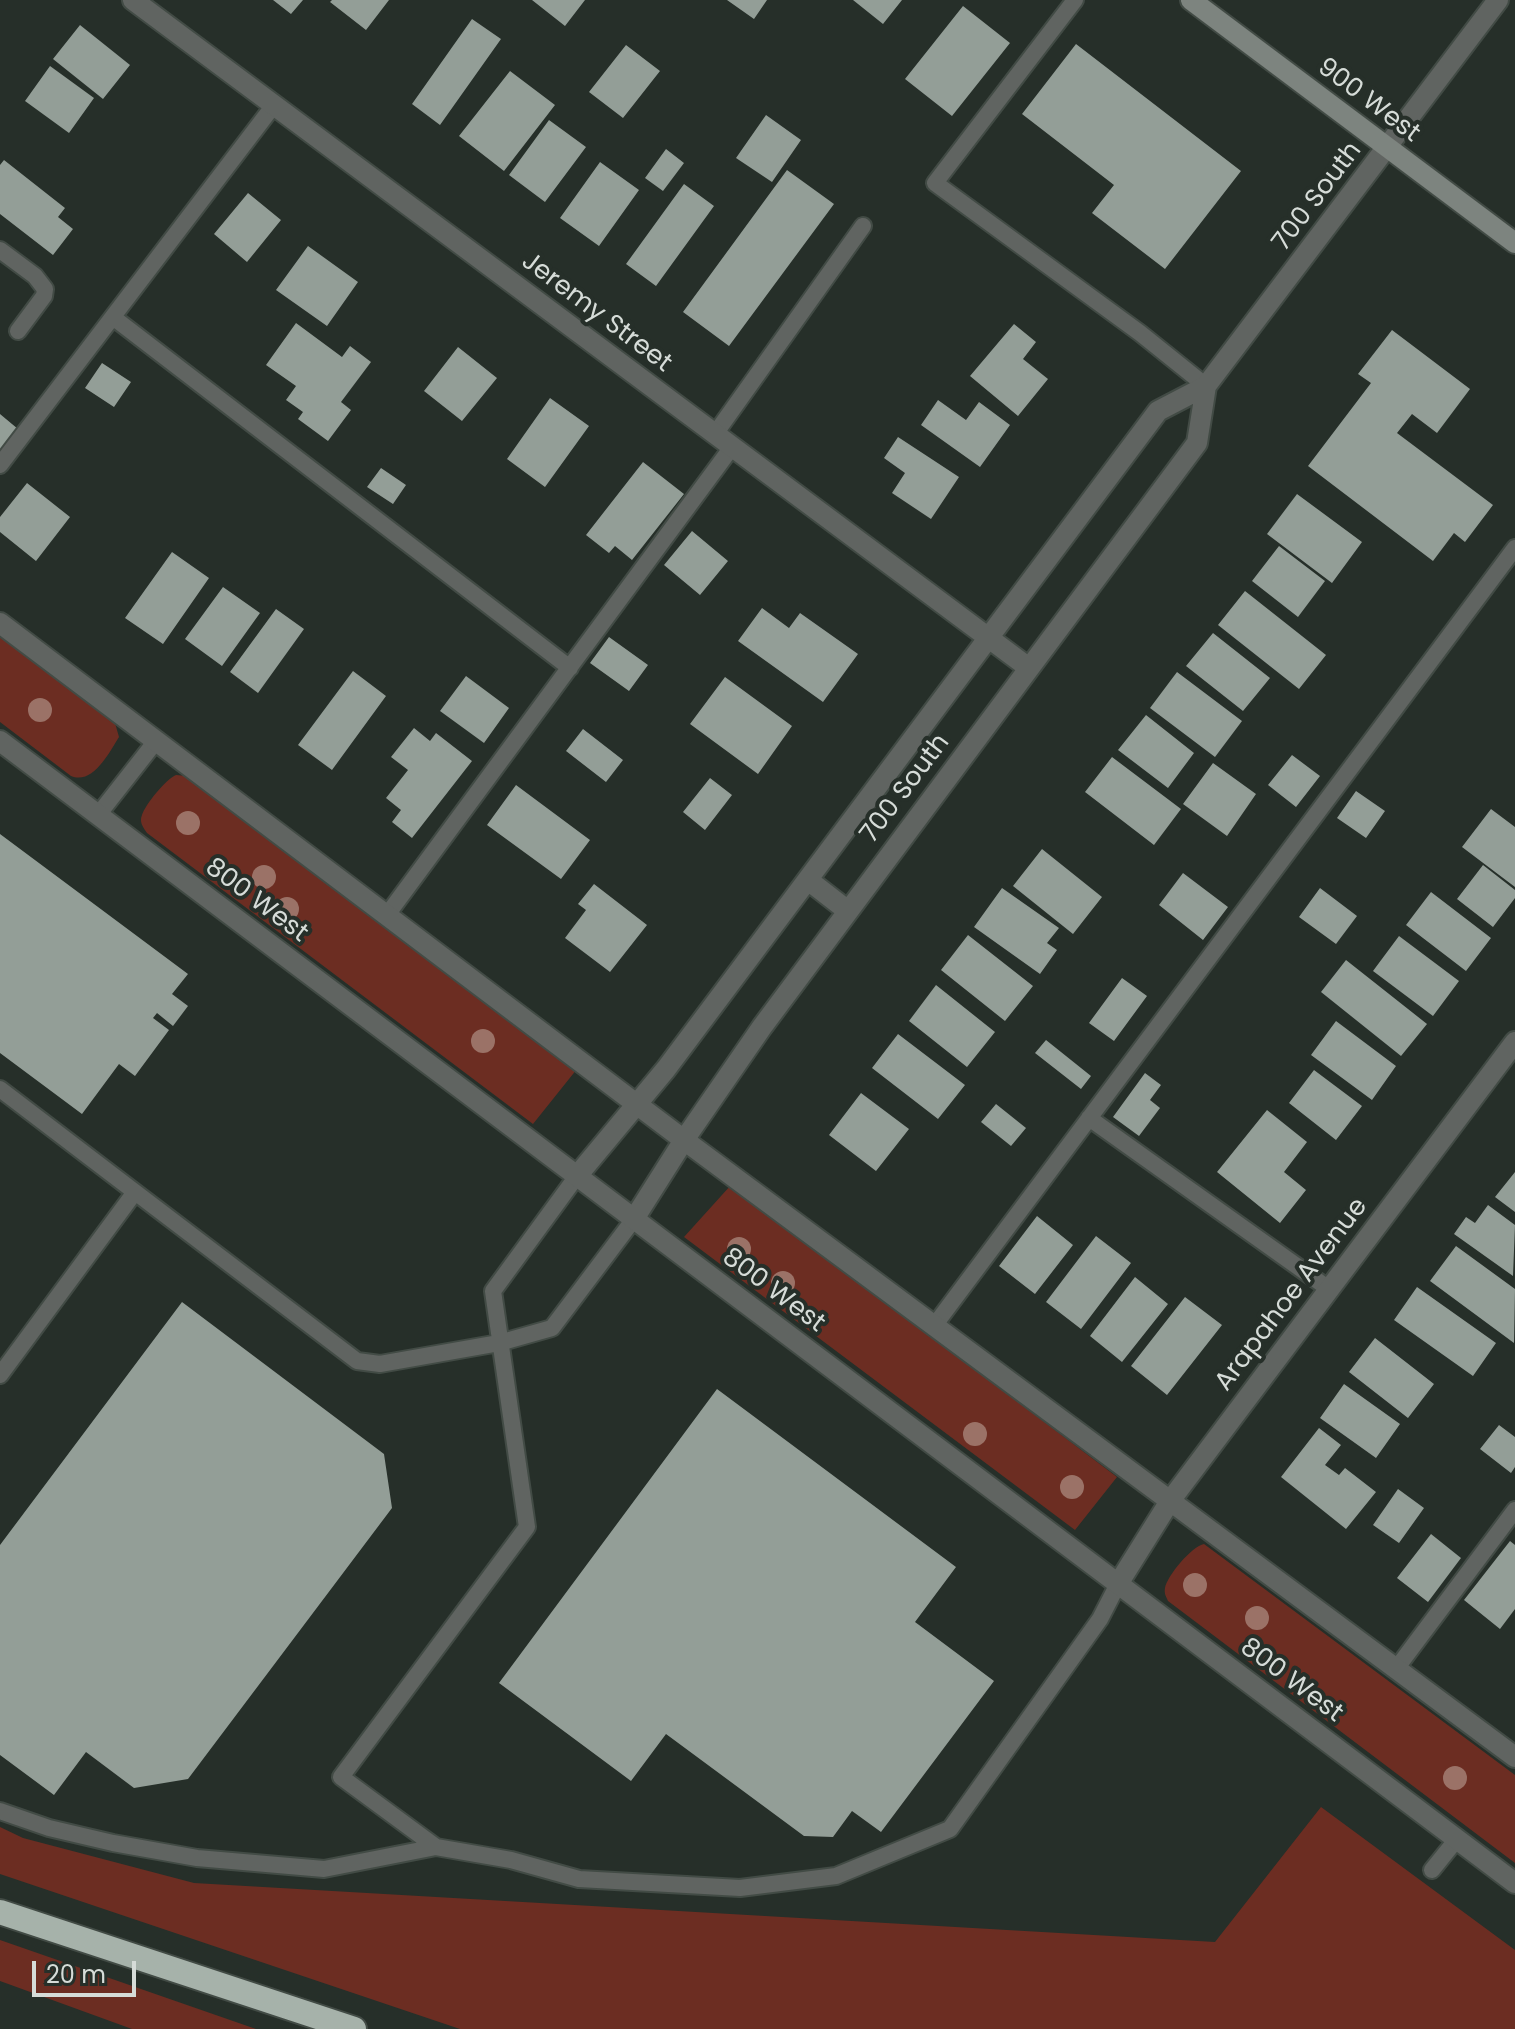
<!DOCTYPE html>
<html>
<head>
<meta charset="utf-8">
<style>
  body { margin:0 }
  #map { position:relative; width:1515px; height:2029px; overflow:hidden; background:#262f29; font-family:Poppins,sans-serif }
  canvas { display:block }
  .scale { position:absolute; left:32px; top:1961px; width:104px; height:36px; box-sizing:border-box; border:4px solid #d6dcd8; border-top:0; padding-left:10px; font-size:24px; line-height:28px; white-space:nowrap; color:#d6dcd8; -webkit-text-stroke:6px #262f29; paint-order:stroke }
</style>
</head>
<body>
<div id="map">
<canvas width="1515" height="2029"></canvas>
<div class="scale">20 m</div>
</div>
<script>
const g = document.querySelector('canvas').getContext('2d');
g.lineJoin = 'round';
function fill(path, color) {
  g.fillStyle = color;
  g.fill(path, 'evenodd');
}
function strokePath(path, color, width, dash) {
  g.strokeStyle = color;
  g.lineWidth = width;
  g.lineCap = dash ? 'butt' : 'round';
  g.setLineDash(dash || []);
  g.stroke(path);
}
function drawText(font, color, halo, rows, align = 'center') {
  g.font = font + ' Poppins,sans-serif';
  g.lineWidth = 8;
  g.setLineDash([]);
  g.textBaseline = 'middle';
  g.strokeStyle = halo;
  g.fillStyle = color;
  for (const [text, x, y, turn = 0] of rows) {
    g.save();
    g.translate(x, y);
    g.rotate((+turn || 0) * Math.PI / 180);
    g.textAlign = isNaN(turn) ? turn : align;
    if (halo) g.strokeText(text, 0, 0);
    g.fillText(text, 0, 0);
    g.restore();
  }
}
const green = new Path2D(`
  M0,635L115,723L119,737C109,753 93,785 71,776L0,722Z
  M176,775L187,776L577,1069L533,1124L147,833C143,827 139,822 142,815C145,805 166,779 176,775Z
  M731,1185L1117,1477L1075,1530L684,1237Z
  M1204,1544L1515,1775V1863L1168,1601C1166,1596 1164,1594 1165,1588C1167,1576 1192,1546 1204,1544Z
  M1321,1807L1515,1950V2029H460L0,1874V1827L23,1838L194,1883L1215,1942Z
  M0,1940L256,2029H132L0,1981Z`);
const building = new Path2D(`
  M273,0H303L291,14Z
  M332,0H389L366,30L330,2Z
  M532,0H585L565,26Z
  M727,0H767L754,19Z
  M853,0H902L883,24Z
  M963,6L1010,43L952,116L905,79Z
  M472,19L501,39L440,125L412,104Z
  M80,25L130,65L103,99L53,59Z
  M1076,44L1241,171L1165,269L1092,213L1114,185L1022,114Z
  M626,45L660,71L623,118L589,92Z
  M50,66L94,98L69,133L25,101Z
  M510,71L555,105L504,171L459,136Z
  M766,115L801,140L772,182L736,158Z
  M549,120L586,147L545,202L509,175Z
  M666,149L684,163L663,191L645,178Z
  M4,160L65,208L58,217L73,229L53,255L0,214V165Z
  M600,162L639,190L599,246L560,218Z
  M787,170L834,204L729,346L683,312Z
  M684,184L714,206L656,286L626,264Z
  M248,193L281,220L247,262L214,234Z
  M308,246L358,282L327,326L276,290Z
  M296,323L342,357L350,346L371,362L341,402L351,410L328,441L298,419L303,412L286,400L296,386L266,365Z
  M1014,324L1036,342L1023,359L1048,379L1018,416L970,376Z
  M1392,330L1470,389L1437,433L1412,414L1397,433L1493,505L1465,542L1454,533L1433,561L1308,466L1371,383L1358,374Z
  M458,347L497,378L462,421L424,391Z
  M102,363L131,382L114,407L85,388Z
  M550,398L589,426L545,487L507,459Z
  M938,400L966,420L979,402L1010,425L980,467L921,425Z
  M0,414L18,429L0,451Z
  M898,437L959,477L931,519L892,493L905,473L884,458Z
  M643,462L684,494L632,560L615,546L609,553L586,535Z
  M381,468L406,485L393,504L367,487Z
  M27,483L70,517L36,561L0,532V517Z
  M1297,494L1362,542L1332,583L1267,534Z
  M692,531L728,561L700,595L664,565Z
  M1279,546L1325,581L1298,617L1252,581Z
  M172,552L209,578L163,644L125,618Z
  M223,587L260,613L222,666L185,639Z
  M1245,591L1326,655L1299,689L1218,625Z
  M762,608L789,628L800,613L858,654L823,702L738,641Z
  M276,609L304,629L258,693L230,672Z
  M1213,633L1270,678L1243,711L1186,666Z
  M609,637L648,665L629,691L590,663Z
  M353,671L386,696L332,770L298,745Z
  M1177,672L1242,721L1215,757L1150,708Z
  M466,676L509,708L484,743L440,711Z
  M725,677L792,726L758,774L690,724Z
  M1146,715L1194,753L1168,788L1118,750Z
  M414,728L430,741L436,733L472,761L412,838L392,822L401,810L386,798L408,770L391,757Z
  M583,729L623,760L606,782L566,751Z
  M1292,755L1320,776L1296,807L1268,785Z
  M1112,757L1181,809L1154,845L1085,792Z
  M1213,763L1256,794L1227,836L1183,804Z
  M710,778L732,795L705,830L683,812Z
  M516,785L590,840L561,879L487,825Z
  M1356,791L1385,811L1366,838L1337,818Z
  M1491,809L1515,827V887L1462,847Z
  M0,834L188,974L172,994L188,1006L173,1026L157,1013L153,1018L169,1030L135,1076L119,1064L82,1114L0,1053Z
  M1042,849L1102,897L1073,934L1013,886Z
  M1483,865L1515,890V898L1493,927L1457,899Z
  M1183,873L1228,907L1203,940L1159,905Z
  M594,884L647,925L610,972L565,938L586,910L578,904Z
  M1002,888L1059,928L1047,943L1057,950L1040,974L974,927Z
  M1320,888L1357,916L1336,944L1299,917Z
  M1431,892L1491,938L1466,971L1406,925Z
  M968,935L1033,986L1005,1021L941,970Z
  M1399,936L1459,981L1433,1016L1373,971Z
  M1346,960L1427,1024L1401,1056L1321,992Z
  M1122,978L1147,996L1114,1041L1089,1023Z
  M936,985L995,1032L967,1067L909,1021Z
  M1336,1021L1396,1066L1372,1100L1311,1055Z
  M898,1034L965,1085L938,1119L872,1068Z
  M1046,1040L1091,1076L1081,1089L1035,1053Z
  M1314,1070L1362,1106L1336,1140L1289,1103Z
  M1145,1073L1161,1085L1150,1100L1160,1108L1139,1136L1113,1117Z
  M861,1093L909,1129L876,1171L829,1135Z
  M996,1104L1026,1128L1011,1146L981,1122Z
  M1267,1110L1307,1142L1284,1172L1306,1190L1280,1223L1217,1172Z
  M1515,1172V1212L1495,1197Z
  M1488,1205L1515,1225L1513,1276L1454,1234L1466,1217L1475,1223Z
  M1037,1216L1073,1245L1035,1294L999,1266Z
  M1096,1236L1131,1263L1081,1329L1046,1302Z
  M1456,1246L1515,1289L1514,1343L1430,1281Z
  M1135,1277L1168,1304L1122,1362L1090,1336Z
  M1417,1287L1496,1343L1473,1376L1394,1320Z
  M1185,1297L1222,1325L1167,1395L1131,1366Z
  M182,1302L384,1454L392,1508L188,1779L134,1788L86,1752L54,1795L0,1755V1545Z
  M1375,1338L1434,1384L1408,1418L1349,1372Z
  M1344,1384L1400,1424L1376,1458L1320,1418Z
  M717,1389L956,1567L915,1622L994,1681L881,1832L852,1811L833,1837L804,1836L666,1734L631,1781L499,1683Z
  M1499,1425L1515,1437V1467L1511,1473L1480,1449Z
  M1319,1428L1341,1445L1325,1465L1339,1475L1345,1468L1376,1492L1346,1529L1281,1477Z
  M1398,1489L1424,1508L1399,1543L1373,1525Z
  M1431,1534L1461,1558L1428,1602L1397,1578Z
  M1510,1541L1515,1545V1609L1500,1629L1464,1600Z`);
const lane = new Path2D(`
  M1075,0L935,183L1140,333L1206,386
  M0,250L35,276L45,289L44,296L18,331
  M114,318L570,668
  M715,434L863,226
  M0,465L274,105
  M98,815L156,741
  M387,915L732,447
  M0,1089L135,1192
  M1089,1118L1329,1289
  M934,1326L1515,548
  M0,1375L135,1192L357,1361L380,1364L499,1343L552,1328L634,1219
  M1396,1669L1515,1510
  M0,1811L49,1828L113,1843L197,1858L324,1869L436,1847L511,1860L579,1879L740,1888L836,1876L950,1829L1100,1619L1118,1584
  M436,1847L341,1777L527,1527L493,1291L577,1176
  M1432,1870L1457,1839`);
const street = new Path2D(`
  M133,0L1029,668
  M0,623L684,1140L1515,1757
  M0,741L1515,1883
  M808,880L848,911
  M577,1176L666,1069L1158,411L1206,386L1498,0
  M634,1219L684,1140L762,1027L1197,443L1206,386
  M1118,1584L1170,1501L1515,1042`);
const secondary = new Path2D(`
  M1191,0L1515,243`);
const highway = new Path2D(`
  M0,1912L354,2029`);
const trees = [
  [40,710],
  [188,823],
  [264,877],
  [287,909],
  [483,1041],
  [739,1249],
  [783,1283],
  [975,1434],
  [1072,1487],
  [1195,1585],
  [1257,1618],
  [1455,1778]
];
const streetNames = [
  ["900 West",1368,101,37],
  ["700 South",1318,197,-53],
  ["Jeremy Street",596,313,37],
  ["700 South",906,789,-53],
  ["800 West",256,901,37],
  ["800 West",773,1291,37],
  ["Arapahoe Avenue",1292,1295,-53],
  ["800 West",1291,1681,37]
];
fill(green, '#6c2d22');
fill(building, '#939e97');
strokePath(lane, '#424b45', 20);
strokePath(street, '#424b45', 24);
strokePath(secondary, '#424b45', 24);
strokePath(highway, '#424b45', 28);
strokePath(lane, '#606461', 16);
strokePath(street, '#606461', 20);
strokePath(secondary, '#7d847f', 20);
strokePath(highway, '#a6b2aa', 24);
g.fillStyle = '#9b7267';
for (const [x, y] of trees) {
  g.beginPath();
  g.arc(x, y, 12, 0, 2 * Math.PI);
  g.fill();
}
drawText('26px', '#d6dcd8', '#262f29', streetNames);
</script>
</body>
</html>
